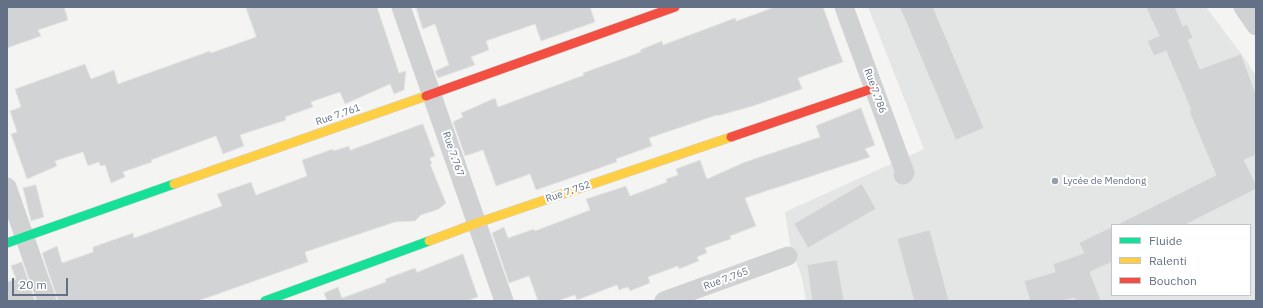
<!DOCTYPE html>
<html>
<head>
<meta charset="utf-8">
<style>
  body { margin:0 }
  #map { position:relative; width:1263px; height:308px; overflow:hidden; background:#f4f5f3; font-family:"IBM Plex Sans",sans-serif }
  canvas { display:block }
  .frame { position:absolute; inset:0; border:8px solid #637085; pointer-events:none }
  .legend { position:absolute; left:1111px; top:224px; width:140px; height:72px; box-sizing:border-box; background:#fff; border:1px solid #c1c6ce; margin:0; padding:5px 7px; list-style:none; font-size:12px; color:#637085 }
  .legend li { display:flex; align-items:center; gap:8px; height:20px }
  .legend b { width:20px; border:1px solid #c1c6ce }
  .scale { position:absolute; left:12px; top:278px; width:56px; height:18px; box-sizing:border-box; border:2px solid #637085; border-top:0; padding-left:5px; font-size:12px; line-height:14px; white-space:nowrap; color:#637085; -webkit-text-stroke:3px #fff; paint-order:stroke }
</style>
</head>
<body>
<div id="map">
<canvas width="1263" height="308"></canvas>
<div class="frame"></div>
<ul class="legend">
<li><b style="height:5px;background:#16e098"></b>Fluide</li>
<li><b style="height:5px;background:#ffcf43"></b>Ralenti</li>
<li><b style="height:5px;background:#f24e42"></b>Bouchon</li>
</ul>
<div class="scale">20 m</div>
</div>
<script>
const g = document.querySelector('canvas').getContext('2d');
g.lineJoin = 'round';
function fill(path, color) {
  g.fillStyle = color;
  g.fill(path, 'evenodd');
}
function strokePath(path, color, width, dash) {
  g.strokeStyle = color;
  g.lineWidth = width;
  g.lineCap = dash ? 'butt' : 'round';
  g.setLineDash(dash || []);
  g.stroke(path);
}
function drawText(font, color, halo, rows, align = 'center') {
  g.font = font + ' "IBM Plex Sans",sans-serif';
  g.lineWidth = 4;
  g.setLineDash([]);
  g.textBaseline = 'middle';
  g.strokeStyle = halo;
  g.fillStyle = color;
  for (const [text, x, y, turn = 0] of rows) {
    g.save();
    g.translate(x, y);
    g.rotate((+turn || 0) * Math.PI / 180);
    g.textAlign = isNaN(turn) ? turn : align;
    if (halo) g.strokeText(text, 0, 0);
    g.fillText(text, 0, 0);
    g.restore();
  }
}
const built = new Path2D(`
  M868,7H1206L1243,56L1256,76V301H806L801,274L791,250L785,212L924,149ZM1112,225H1250V295H1112Z`);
const building = new Path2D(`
  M7,7H64L68,20L38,30L41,36L7,48Z
  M246,7H377L399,73L406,71L404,90L394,94L390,84L345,104L340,92L311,102L313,107L285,117L286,120L240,135L244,146L223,154L216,136L151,160L152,162L123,172L125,177L111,183L105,165L100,166L99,162L88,166L83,152L55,161L57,166L27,179L11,134L17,132L10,111L21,107L15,89L85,64L91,79L114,70L118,84L210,51L211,53L256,37Z
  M416,7H590L595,22L541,41L535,24L486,41L489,50L471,57L475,65L438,78L435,71L449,65L435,24L423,29Z
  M775,7H823L843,62L798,78L802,89L753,106L717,116V115L649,138L652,146L616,159L617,162L536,190L530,174L496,186L483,150L465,156L453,122L463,117L461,113L495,98L498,107L584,75L583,73L641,52L640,50L662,41L663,45L735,18L736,21Z
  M900,7H933L984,128L956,140Z
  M1146,7H1175L1183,26L1187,24L1193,38L1188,40L1200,69L1241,54L1256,94V155L1244,160L1256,184V189L1185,225H1116L1216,175L1189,111L1191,110L1166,51L1154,56L1147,41L1159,36Z
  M861,108L875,145L865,149L870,157L745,198L756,226L730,236L731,239L705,248L707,253L697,257L699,261L679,269L678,266L648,277L650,283L630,291L628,287L619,290L617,285L577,300L575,295L558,301H538L529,276L509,283L492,233L504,227L508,238L534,229L535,231L590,210L586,199L626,186L630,196L667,182L666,179L678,175L676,169L700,160L707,179L745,162L820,137L816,126Z
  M423,124L435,156L430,158L432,164H430L446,203L439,209L421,215L415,221L395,222L305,252L308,262L198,301H58L42,253L57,246L62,263L93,252V247L133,233L134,238L222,206L217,194L251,182L256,195L307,176L302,160L333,149V151L349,146L350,150Z
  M862,184L876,209L808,248L794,224Z
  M36,185L44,217L31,221L23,188Z
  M1112,227V262L1090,272L1101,301H1076L1074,298L1062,301H1030L1024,281L1055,272L1053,264L1084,253L1079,243Z
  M930,230L949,301H914L897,239Z
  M463,254L478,297L466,301H327L324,293L338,287L342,298L386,282L385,279L415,268L417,272Z
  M837,260L844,301H812L807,265Z
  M22,262L35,301H7V282L16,279L11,266Z`);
const street = new Path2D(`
  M401,7L504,301
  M844,7L905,173L903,175
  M1243,7L1256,26
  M7,187L47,301
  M664,301L788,256`);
const fast = new Path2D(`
  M7,243L174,184
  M265,301L429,241`);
const slow = new Path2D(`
  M174,184L426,96
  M429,241L477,223L731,137`);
const jam = new Path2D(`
  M426,96L675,7
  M731,137L874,88`);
const markers = [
  [1055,181,4,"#969fac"]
];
const streetNames = [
  ["Rue 7.786",875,91,70],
  ["Rue 7.761",338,115,-19],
  ["Rue 7.767",453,154,71],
  ["Rue 7.752",568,192,-19],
  ["Rue 7.765",726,279,-20]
];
const poiNames = [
  ["Lycée de Mendong",1063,181]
];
fill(built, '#e4e6e5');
fill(building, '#d2d3d4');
strokePath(building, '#e4e4e3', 1);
strokePath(fast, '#d1d3d3', 10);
strokePath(slow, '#d1d3d3', 10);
strokePath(jam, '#d1d3d3', 10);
strokePath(street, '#d0d1d2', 19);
strokePath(fast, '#16e098', 9);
strokePath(slow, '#ffcf43', 9);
strokePath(jam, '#f24e42', 9);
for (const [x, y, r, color] of markers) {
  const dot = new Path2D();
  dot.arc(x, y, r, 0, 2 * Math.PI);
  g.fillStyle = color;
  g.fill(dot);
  strokePath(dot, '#fff', 1.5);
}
drawText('10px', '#637085', '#fff', streetNames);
drawText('10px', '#637085', '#fff', poiNames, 'left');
</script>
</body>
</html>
